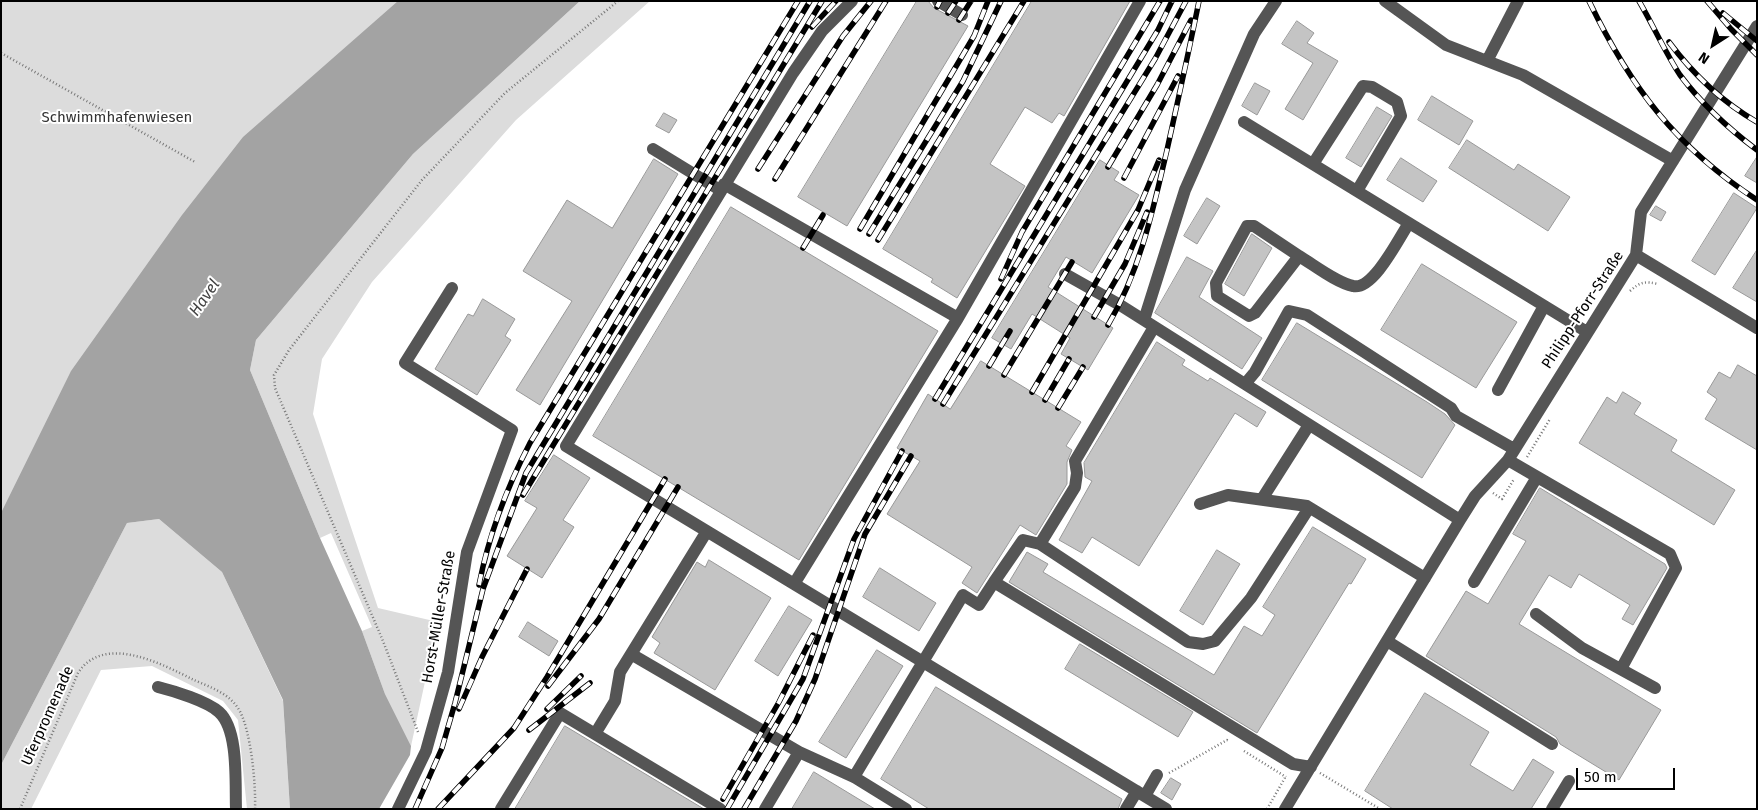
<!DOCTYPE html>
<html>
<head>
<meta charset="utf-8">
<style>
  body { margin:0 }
  #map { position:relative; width:1758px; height:810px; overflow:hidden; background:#fff; font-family:"Fira Sans",sans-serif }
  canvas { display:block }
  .frame { position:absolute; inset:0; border:2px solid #000; pointer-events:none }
  .north { position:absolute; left:1688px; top:20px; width:50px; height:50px; -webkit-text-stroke:4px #fff; paint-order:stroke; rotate:215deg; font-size:14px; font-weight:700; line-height:20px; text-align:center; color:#000 }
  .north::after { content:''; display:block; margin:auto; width:18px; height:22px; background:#000; clip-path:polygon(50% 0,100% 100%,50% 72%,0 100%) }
  .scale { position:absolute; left:1576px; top:768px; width:99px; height:22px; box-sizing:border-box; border:2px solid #000; border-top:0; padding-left:6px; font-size:15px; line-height:18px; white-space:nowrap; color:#000; -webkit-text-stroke:4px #fff; paint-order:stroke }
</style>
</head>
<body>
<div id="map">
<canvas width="1758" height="810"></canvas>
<div class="frame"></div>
<div class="north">N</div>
<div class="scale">50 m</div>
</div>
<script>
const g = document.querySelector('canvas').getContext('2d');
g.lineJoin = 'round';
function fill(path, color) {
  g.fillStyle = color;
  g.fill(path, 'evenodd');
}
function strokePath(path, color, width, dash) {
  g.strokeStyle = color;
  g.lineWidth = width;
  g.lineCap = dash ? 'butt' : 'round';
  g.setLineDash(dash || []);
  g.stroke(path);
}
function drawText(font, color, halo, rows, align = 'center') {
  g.font = font + ' "Fira Sans",sans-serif';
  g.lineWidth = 4;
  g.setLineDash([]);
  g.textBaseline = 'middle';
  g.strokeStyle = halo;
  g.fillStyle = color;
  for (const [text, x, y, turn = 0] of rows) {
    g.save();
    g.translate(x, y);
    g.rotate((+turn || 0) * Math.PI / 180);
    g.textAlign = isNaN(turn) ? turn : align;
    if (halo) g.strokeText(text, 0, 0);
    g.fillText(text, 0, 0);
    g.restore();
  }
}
const green = new Path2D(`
  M1,1H414L1,526Z
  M580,1H650L516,120L372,282L322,359L313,414L378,608L438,622L411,746L385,694L362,631L372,627L331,533L320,538L250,370L256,340L413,154Z
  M159,519L222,572L283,701L290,809H247L238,720L223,701L152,666L101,670L31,809H1V765L127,523Z`);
const water = new Path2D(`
  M398,1H580L413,154L256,340L250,370L320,538L362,631L385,694L411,746L410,755L379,809H290L283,700L222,572L159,519L127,523L1,765V513L71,371L182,215L243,137Z`);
const building = new Path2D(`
  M917,1H928L934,8L968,26L847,226L798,197Z
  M1032,1H1130L1064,116L1059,113L1052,123L1025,107L990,164L1025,186L957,298L931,282L933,279L883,249Z
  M1297,21L1314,33L1307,43L1338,61L1303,120L1285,109L1313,63L1282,44Z
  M1255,83L1270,91L1257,115L1242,106Z
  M1432,96L1473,121L1459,145L1418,120Z
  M1377,107L1392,116L1361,167L1346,158Z
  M664,113L677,120L669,133L656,126Z
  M1467,140L1514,170L1518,164L1570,197L1548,231L1449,168Z
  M1757,157V183L1745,176Z
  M1401,158L1437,181L1423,202L1387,180Z
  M654,159L678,174L540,405L516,390L572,301L523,271L567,200L612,228Z
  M1100,160L1119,172L1114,180L1139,195L1092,273L1066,257L1048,287L1113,328L1088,370L1061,354L1070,338L1032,314L1011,349L992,338Z
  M1734,193L1757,208L1715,275L1692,261Z
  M1207,198L1220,206L1197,244L1184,236Z
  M1656,206L1666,212L1661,221L1650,215Z
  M731,207L938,331L799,560L593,436Z
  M1252,234L1272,248L1244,296L1225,284Z
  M1757,250V302L1733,288Z
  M1187,257L1213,271L1199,297L1262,338L1242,369L1155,313Z
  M1422,264L1517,322L1476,388L1381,330Z
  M483,299L515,319L505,336L511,340L477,395L435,369L468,314L473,316Z
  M1297,323L1427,402L1445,414L1455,425L1422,478L1262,380Z
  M1157,342L1185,360L1182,365L1208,381L1210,378L1266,412L1257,427L1235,413L1139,566L1092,537L1082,553L1059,540L1092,481L1085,477L1084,463Z
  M981,361L1081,422L1066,446L1072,450L1067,462V484L1036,535L1020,525L977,593L962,583L972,567L887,514L920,461L897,448L928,394L950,409Z
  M1738,365L1757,376V450L1705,419L1717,399L1707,392L1719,372L1730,378Z
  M1623,392L1641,403L1634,414L1677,440L1671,451L1735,490L1714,525L1579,443L1607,397L1616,403Z
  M554,455L590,478L563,520L574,527L542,578L507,556L537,508L525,501Z
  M1540,488L1665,564L1667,568L1633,625L1622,619L1630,605L1579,574L1571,588L1549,575L1519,624L1661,710L1619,780L1560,744L1556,737L1426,656L1466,591L1488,604L1526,541L1513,534Z
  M1313,527L1366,559L1351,584L1349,583L1257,733L1009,582L1027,552L1048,564L1043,572L1214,675L1244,626L1262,636L1275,615L1263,607Z
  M1217,550L1240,564L1203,625L1180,611Z
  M709,560L771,598L715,690L654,653L660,643L652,637L697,562L705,567Z
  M880,568L936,603L919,631L863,597Z
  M789,606L812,620L778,676L755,661Z
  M528,622L558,641L549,656L519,637Z
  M1080,644L1193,712L1178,737L1065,669Z
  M877,650L903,666L846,758L819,742Z
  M936,687L1122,799L1118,809H929L881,779Z
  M1425,693L1489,732L1470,765L1513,791L1533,759L1554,772L1531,809H1393L1365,791Z
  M565,726L704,809H515Z
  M814,772L875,809H792Z
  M1171,778L1181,784L1172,800L1161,793Z`);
const path = new Path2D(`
  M1,53L195,162
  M1630,291C1640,282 1645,281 1658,284
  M1527,457L1550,419
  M1493,493L1502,499L1514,479
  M418,732L383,641L275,388L274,375L289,350L422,180L505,93L618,1
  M1244,751L1286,777
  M1169,773L1227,740L1229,741
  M1320,773L1380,809
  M20,809L78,673C104,633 162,664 194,680C210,687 228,693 238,708C251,728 256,785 255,809
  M1267,809L1286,776`);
const minor = new Path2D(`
  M852,1L822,31L793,73L566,446L1166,809
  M938,1L962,15
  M1385,1L1446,45L1523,75L1673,161
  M1487,61L1518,1
  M1244,122L1587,332
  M653,149L720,190
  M1313,164L1363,86L1372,87L1397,102L1401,116L1357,191
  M724,184L958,318L1140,1
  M1636,255L1641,212L1757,26
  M1299,256L1254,226H1247L1216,283L1217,296L1249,316L1255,313L1299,256C1314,265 1337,283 1353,286C1373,291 1399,238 1409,223
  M1065,274L1120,305L1460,520
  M1144,320L1185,190L1254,34L1276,1
  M1245,384L1255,372L1289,311L1307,315L1451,408L1456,416L1514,449
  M1498,390L1544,306
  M1508,460L1670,554L1676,568L1621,669
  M1262,499L1309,425
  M1200,504L1228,495L1307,506L1425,578
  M1040,544L1188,642L1203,644L1215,641L1251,598L1309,508
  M994,582L1023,540L1040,544L1075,487L1077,473L1075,461L1154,327
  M1474,582L1537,477
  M794,584L958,318
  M1536,614L1582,648L1655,688
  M1387,641L1552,744
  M631,654L799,752L854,777L906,809
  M158,687C174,691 207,701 219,712C239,730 235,783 236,809
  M595,734L615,701L620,672L707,531
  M854,777L963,595L979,605L994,582L1293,764L1311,767
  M1145,796L1157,775
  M398,809L426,751L448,672L467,552L512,430L405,363L452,288
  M501,809L560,713L720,809
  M765,809L799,752
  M1126,809L1137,791
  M1285,809L1460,520L1475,496L1508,460L1636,255L1757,328
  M1552,809L1569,781`);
const rail = new Path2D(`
  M1589,1C1631,88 1676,147 1757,200
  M1639,1C1653,25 1665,52 1680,75C1701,103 1729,129 1757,150
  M1707,1L1731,29L1757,55
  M937,7L940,1
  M948,13L956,1
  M1723,13L1757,41
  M959,20L971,1
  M812,27L836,1
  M1669,42C1693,74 1722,102 1757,122
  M1108,167L1157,85L1191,20
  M758,169L843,36L871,1
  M1124,178L1178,76
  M775,179L886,1
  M860,229L974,36L988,1
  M869,234L963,81L1001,1
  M878,240L1024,1
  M803,248L823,215
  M1001,279L1022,232L1160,1
  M1094,317L1125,264L1147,212
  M1108,325C1140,271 1153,210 1167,150C1178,100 1189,51 1199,1
  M989,366L1010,331
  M1004,375L1072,262
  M1032,392L1138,210L1159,160
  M935,399L1158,30L1172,1
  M1045,400L1069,359
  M943,404L1155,59L1186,1
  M1058,408L1083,367
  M523,495L822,1
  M479,585C489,534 506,489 530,443L798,1
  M548,686L599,619L678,487
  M459,709L482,657L527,569
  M547,709L581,676
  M529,730L590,683
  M723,799L779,702L813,635
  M415,809L442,748L455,703L483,589L526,473L810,1
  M438,809L514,728L547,677L665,479
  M727,809L803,679L854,539L902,451
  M744,809L796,721L815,679L865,534L911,456`);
const parkNames = [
  ["Schwimmhafenwiesen",117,118]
];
const streetNames = [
  ["Philipp-Pforr-Straße",1583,310,-57],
  ["Horst-Müller-Straße",439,617,-80],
  ["Uferpromenade",48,716,-66]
];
const waterNames = [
  ["Havel",205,298,-55]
];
fill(green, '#dcdcdc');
fill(water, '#a3a3a3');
fill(building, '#c4c4c4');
strokePath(building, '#999', 1);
strokePath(path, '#777', 2.5, [1, 2.5]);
strokePath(minor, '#555', 12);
strokePath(rail, '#000', 5.5);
strokePath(rail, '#fff', 4, [11]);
drawText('15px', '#333', '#fff', parkNames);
drawText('15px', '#000', '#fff', streetNames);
drawText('italic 16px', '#444', '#fff', waterNames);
</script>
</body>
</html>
